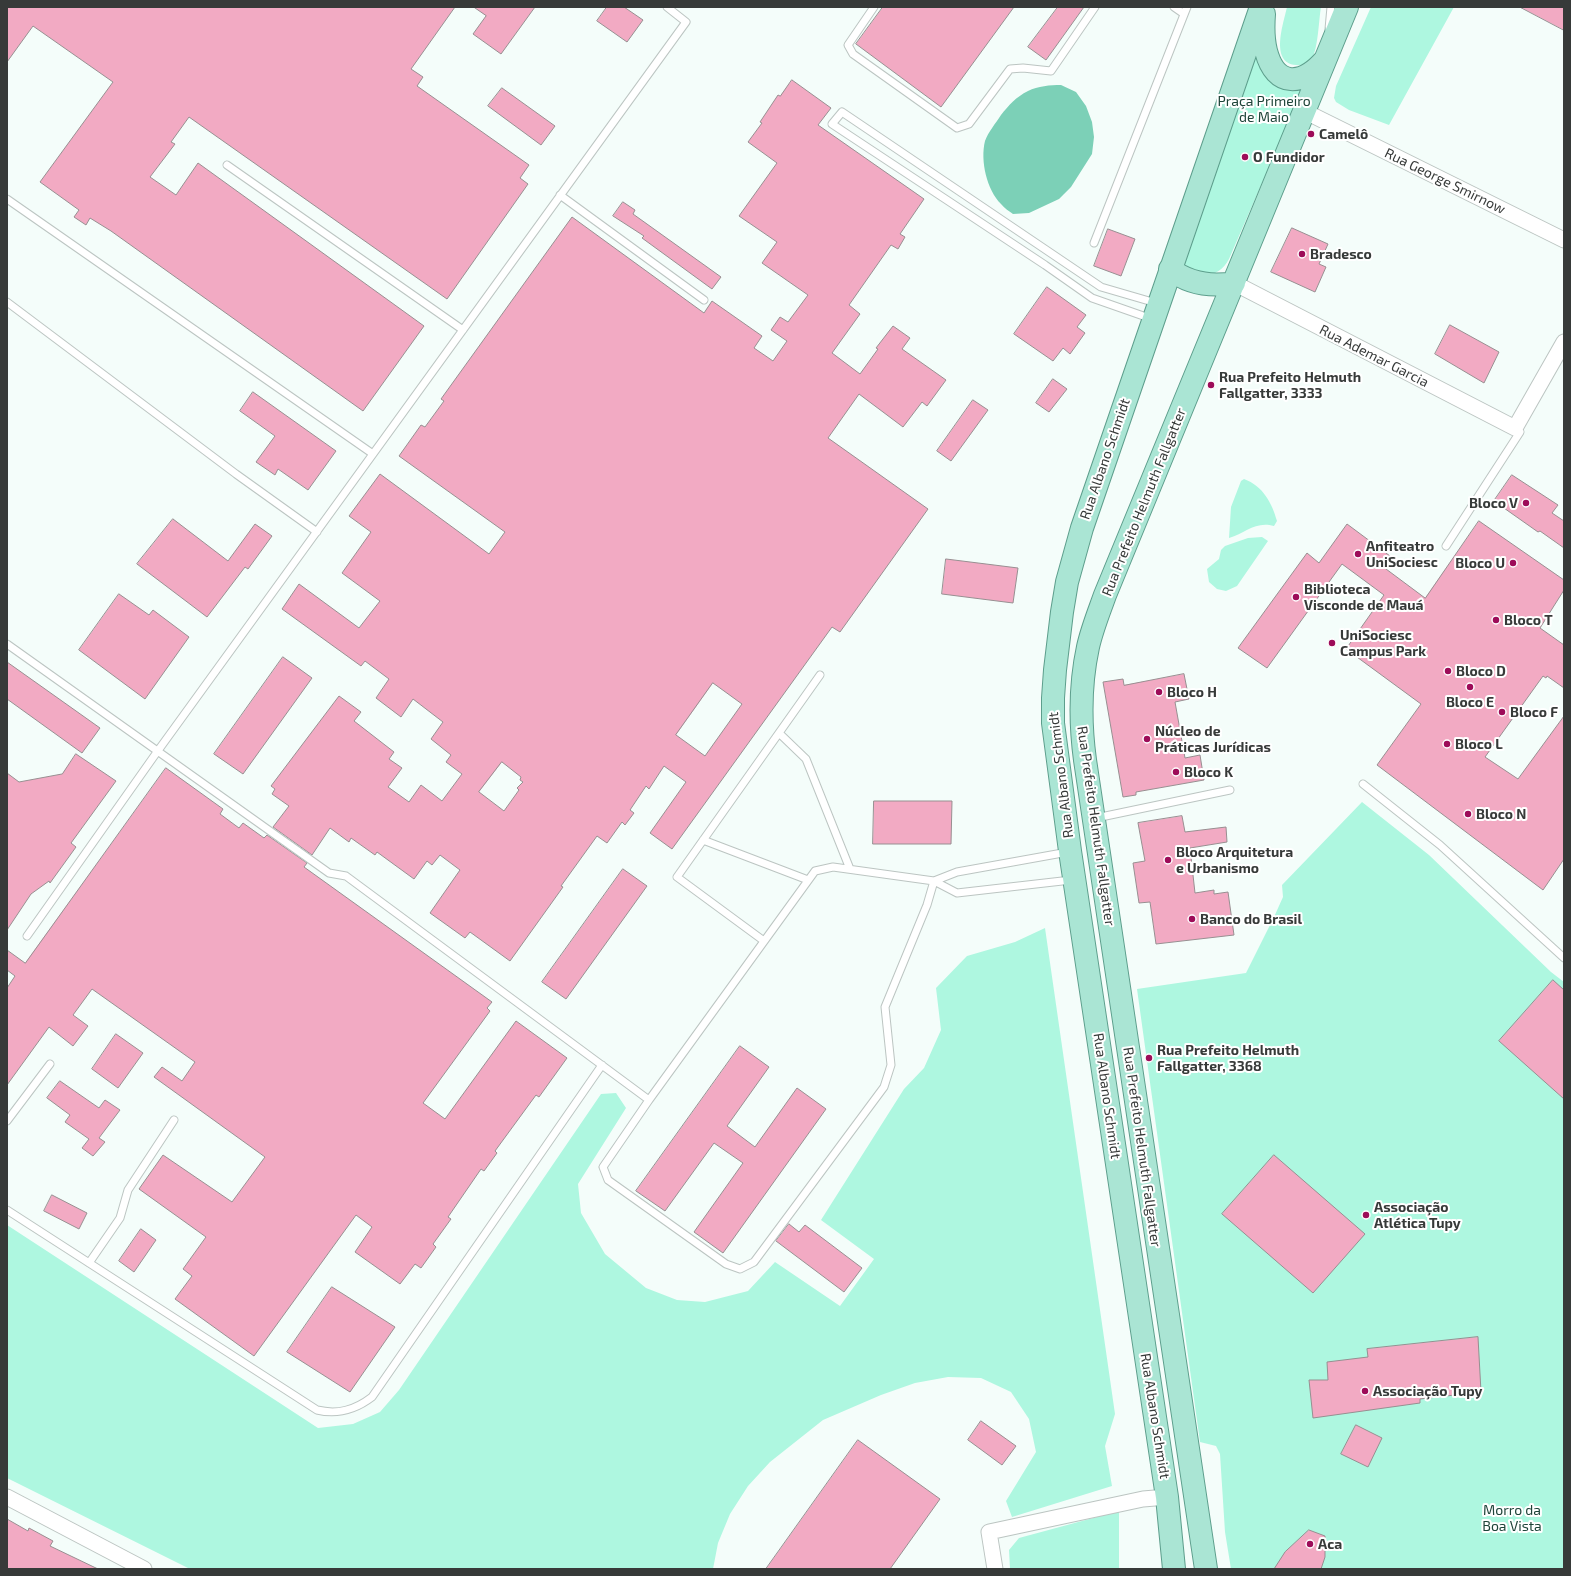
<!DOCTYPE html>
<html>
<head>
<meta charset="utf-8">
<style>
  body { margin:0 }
  #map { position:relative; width:1571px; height:1576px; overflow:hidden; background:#f4fdfa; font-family:"Exo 2",sans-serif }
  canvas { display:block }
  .frame { position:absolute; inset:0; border:8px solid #373a39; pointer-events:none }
</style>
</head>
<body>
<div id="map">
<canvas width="1571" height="1576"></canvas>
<div class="frame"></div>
</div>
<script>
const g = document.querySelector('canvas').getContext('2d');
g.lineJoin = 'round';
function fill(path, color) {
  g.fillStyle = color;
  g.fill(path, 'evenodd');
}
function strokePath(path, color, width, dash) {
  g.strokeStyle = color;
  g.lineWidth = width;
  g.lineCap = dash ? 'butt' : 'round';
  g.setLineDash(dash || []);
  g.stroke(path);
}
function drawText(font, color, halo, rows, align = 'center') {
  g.font = font + ' "Exo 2",sans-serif';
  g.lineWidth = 4;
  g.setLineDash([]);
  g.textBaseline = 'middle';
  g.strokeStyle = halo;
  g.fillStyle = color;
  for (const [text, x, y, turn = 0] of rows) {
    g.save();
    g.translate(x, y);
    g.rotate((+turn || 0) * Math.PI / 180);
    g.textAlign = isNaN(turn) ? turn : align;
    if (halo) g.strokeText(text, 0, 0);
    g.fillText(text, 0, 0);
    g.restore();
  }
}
const green = new Path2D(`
  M1287,7H1321C1319,18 1318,50 1312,58C1309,63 1302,66 1296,65C1269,63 1284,22 1287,7Z
  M1371,7H1454L1389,125L1349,110L1336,102L1334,98L1336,86Z
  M1256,50L1305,84L1229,259C1219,278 1197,281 1184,263Z
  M1244,479C1263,486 1272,503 1277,521L1274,526C1255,521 1246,533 1229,538L1231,507L1241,481Z
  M1262,537L1268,541L1237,586L1226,591L1217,589L1209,582L1207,569L1219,559L1221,550L1225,546L1248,538Z
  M1362,802L1429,855L1551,972L1564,982V1569H1231L1225,1532L1220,1454L1216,1446L1200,1442L1137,989L1246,973L1274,917L1283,897L1282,885Z
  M1045,928L1115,1414L1105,1446L1112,1486L1012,1517L1006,1501L1036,1452L1029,1419L1011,1392L981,1378L948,1377L915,1383L881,1395L823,1420L770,1462L748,1486L730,1514L718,1543L713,1569H190L7,1478V1225L318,1428L353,1424L380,1412L399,1390L601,1094L616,1093L626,1108L578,1184L581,1213L605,1254L646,1288L677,1300L705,1302L748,1291L775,1262L840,1306L874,1259L821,1220L904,1089L924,1068L941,1030L936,988L967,956L1015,942Z
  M1119,1511V1569H1010L1009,1550L1019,1538Z`);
const water = new Path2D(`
  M1061,85L1076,92L1086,106L1092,122L1094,137L1092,154L1071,187L1059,199L1029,213L1013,214C1009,211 1004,208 1001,204C987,190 980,161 985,141C988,132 996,123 1001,115C1009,105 1016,97 1028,91C1038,86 1050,85 1061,85Z`);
const building = new Path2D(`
  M7,7H455L411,69L423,77L417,86L529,165L520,178L528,184L447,299L189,117L171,142L175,144L150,177L176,195L198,163L424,326L363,411L111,231L90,218L86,225L74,217L79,210L40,182L113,82L33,26L7,62Z
  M474,7H535L501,54L473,34L486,16Z
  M607,7H624L643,20L627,42L597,21Z
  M883,7H1014L941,107L856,44Z
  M1058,7H1084L1046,60L1028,47Z
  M1520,7H1564V30Z
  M792,80L831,108L818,125L924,199L900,234L905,237L898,249L891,245L849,305L860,314L832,353L860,374L878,349L876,348L893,326L910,338L902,349L946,380L927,406L922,402L903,427L859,394L828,438L928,509L840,632L832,627L672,849L650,833L686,782L664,766L649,789L646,786L630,810L634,813L625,825L622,822L607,843L597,836L561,886L563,887L510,961L470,932L465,938L430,913L460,870L440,855L432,865L427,861L414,879L377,852L375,855L351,838L349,842L330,828L312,855L273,827L289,806L272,794L275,789L271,786L339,696L361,712L354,721L394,752L389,759L402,768L388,787L409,802L421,785L442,801L462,774L446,762L451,755L431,739L443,722L413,699L401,717L376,698L389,679L365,661L361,666L282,609L299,584L359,628L380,601L342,573L371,532L349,516L380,474L489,554L505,532L399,456L421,425L425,427L444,401L441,399L572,217L704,313L712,301L762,336L754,348L773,361L787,341L771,330L780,317L788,322L808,295L762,263L777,242L739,216L777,163L748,142L762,123L760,122L778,95L780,96ZM713,683L742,704L705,756L676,735ZM502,762L521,777L520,780L523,782L517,788L519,790L504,811L479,792Z
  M502,88L555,126L541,145L488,106Z
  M623,202L635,210L633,214L721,277L712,289L642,238L644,236L613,216Z
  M1292,228L1328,244L1319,264L1326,267L1315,292L1271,272Z
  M1108,229L1135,239L1121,276L1094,266Z
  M1047,287L1086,315L1077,327L1085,333L1070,354L1063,348L1053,361L1014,334Z
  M1450,325L1499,352L1484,383L1435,354Z
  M1053,379L1067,389L1049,412L1036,403Z
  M253,392L336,451L308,490L278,469L275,475L256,462L275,436L240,411Z
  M973,400L988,410L951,461L937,451Z
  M1512,475L1558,505L1552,513L1564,521V548L1540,531L1538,532L1494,501Z
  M173,519L228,561L255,524L272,536L248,569L245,567L207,617L137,564Z
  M1479,521L1564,580V590L1540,628L1564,645V688L1547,676L1546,678L1543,676L1485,757L1518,779L1564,716V859L1543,890L1377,765L1421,704L1346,649L1384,595L1342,564L1267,668L1238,648L1307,553L1319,563L1347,524L1390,556L1382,566L1425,598Z
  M946,559L1018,568L1013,603L942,594Z
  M119,594L149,615L153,610L189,637L145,699L79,650Z
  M283,657L312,678L243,774L214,754Z
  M7,662L100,728L82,753L7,699Z
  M1184,674L1189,699L1175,702L1185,758L1200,755L1204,780L1136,792V795L1123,797L1103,682L1123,679L1124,685Z
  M76,754L116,781L71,843L76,847L50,883L49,881L31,894L7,930V773L19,782L62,774Z
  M166,768L223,809L220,814L239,828L243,823L264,838L267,835L307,863L304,867L492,1002L487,1008L490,1011L423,1103L445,1119L516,1021L567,1058L539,1097L536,1095L495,1151L497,1153L484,1171L481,1169L448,1217L451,1219L433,1244L436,1247L421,1268L415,1264L400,1284L355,1252L372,1227L356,1215L254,1356L175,1299L192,1276L183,1269L206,1237L139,1189L163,1155L232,1202L265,1157L154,1077L162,1067L182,1081L195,1062L92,989L73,1015L88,1026L73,1046L49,1027L7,1085V988L15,976L7,970V950L25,963Z
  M874,801H952L951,844H873Z
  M1182,816L1185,832L1226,827L1227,842L1190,848L1195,893L1214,890V894L1228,892L1234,935L1156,944L1150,902L1139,903L1133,863L1145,861L1138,823Z
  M623,869L647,886L566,999L542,982Z
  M1553,980L1564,990V1099L1499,1041Z
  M116,1034L143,1053L118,1088L92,1069Z
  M740,1046L769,1067L727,1126L755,1147L797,1088L826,1109L723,1253L694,1232L743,1163L714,1143L665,1211L636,1191Z
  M60,1081L99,1108L105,1100L120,1110L99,1138L105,1142L93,1156L82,1148L89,1139L65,1122L70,1115L47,1098Z
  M1274,1155L1365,1234L1313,1293L1222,1214Z
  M52,1195L87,1213L79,1229L44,1211Z
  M789,1224L799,1232L805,1225L862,1268L844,1292L776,1241Z
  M141,1229L156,1240L134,1272L119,1261Z
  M332,1287L395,1327L350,1392L287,1352Z
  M1478,1337L1481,1392L1420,1399V1403L1313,1418L1309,1380H1328L1327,1362L1368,1357L1367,1349Z
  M981,1421L1016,1446L1002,1465L968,1440Z
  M1356,1425L1382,1438L1368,1467L1341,1454Z
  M858,1440L940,1499L890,1569H766Z
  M7,1519L28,1531L29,1528L53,1541L50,1546L98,1569H7Z
  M1309,1530L1325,1536V1557L1321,1569H1274L1285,1552Z`);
const lane = new Path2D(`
  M874,7L848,45L853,54L957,128L969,124L1010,69L1023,68L1051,71L1095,7
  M1174,7L1184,14
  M1329,29L1331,7
  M227,165L463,330
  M560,195L704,300
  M7,199L373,454
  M1094,243L1187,7
  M7,302L236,474L317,532
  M1152,319L1092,298L1045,265L832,124L842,112L1101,287L1156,303
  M1446,546L1520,432
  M7,644L329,873L346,876L649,1100
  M779,733L806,759L850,869
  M1363,784L1440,845L1564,958
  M1096,818L1230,790
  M703,840L808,880
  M934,881L927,905L885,1007L891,1065L884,1087L754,1262L740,1269L726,1264L608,1180L603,1167L649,1100L815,871L833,867L934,881L957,893L1071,880
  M934,881L957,872L1068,852
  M27,936L157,752L686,22L667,7
  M764,941L677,877L820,675
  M7,1121L50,1064
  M7,1210L317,1410C338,1415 355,1410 372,1397L602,1065
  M89,1263L120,1218L128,1190L174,1120`);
const street = new Path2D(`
  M1304,111L1564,240
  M1234,283L1515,428L1564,342
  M7,1497L144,1569
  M995,1569L989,1532L1143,1499L1167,1497`);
const primary = new Path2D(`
  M1264,14C1263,27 1263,39 1266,51C1276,89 1303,85 1325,60
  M1170,269C1189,284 1210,287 1234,283
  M1174,1569L1167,1497L1070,851L1053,723V698L1055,670L1062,612L1067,582L1082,528L1261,7
  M1206,1569L1085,760C1080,723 1080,684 1088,647C1092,629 1099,612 1105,595L1347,7`);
const markers = [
  [1311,134,4,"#9d0c59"],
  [1245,157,4,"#9d0c59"],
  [1302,254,4,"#9d0c59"],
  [1211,385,4,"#9d0c59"],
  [1526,503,4,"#9d0c59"],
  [1358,554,4,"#9d0c59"],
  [1513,563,4,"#9d0c59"],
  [1296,597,4,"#9d0c59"],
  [1496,620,4,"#9d0c59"],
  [1332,643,4,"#9d0c59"],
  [1448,671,4,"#9d0c59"],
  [1470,687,4,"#9d0c59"],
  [1159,692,4,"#9d0c59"],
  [1502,712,4,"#9d0c59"],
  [1147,739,4,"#9d0c59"],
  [1447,744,4,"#9d0c59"],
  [1176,772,4,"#9d0c59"],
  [1468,814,4,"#9d0c59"],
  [1168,860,4,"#9d0c59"],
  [1192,919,4,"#9d0c59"],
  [1149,1058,4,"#9d0c59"],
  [1366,1215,4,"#9d0c59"],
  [1365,1391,4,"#9d0c59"],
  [1310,1544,4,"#9d0c59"]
];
const parkNames = [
  ["Praça Primeiro",1264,101],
  ["de Maio",1264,117],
  ["Morro da",1512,1510],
  ["Boa Vista",1512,1526]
];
const poiNames = [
  ["Camelô",1319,134],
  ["O Fundidor",1253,157],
  ["Bradesco",1310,254],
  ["Rua Prefeito Helmuth",1219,377],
  ["Fallgatter, 3333",1219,393],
  ["Bloco V",1518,503,"right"],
  ["Anfiteatro",1366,546],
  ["UniSociesc",1366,562],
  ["Bloco U",1505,563,"right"],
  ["Biblioteca",1304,589],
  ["Visconde de Mauá",1304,605],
  ["Bloco T",1504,620],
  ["UniSociesc",1340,635],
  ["Campus Park",1340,651],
  ["Bloco D",1456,671],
  ["Bloco H",1167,692],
  ["Bloco E",1470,702,"center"],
  ["Bloco F",1510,712],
  ["Núcleo de",1155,731],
  ["Práticas Jurídicas",1155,747],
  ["Bloco L",1455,744],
  ["Bloco K",1184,772],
  ["Bloco N",1476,814],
  ["Bloco Arquitetura",1176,852],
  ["e Urbanismo",1176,868],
  ["Banco do Brasil",1200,919],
  ["Rua Prefeito Helmuth",1157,1050],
  ["Fallgatter, 3368",1157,1066],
  ["Associação",1374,1207],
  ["Atlética Tupy",1374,1223],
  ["Associação Tupy",1373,1391],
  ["Aca",1318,1544]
];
const streetNames = [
  ["Rua George Smirnow",1445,181,26],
  ["Rua Ademar Garcia",1374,356,27],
  ["Rua Albano Schmidt",1105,459,-71],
  ["Rua Prefeito Helmuth Fallgatter",1144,502,-68],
  ["Rua Albano Schmidt",1061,775,-97],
  ["Rua Prefeito Helmuth Fallgatter",1096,826,82],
  ["Rua Albano Schmidt",1107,1096,82],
  ["Rua Prefeito Helmuth Fallgatter",1142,1147,82],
  ["Rua Albano Schmidt",1155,1416,81]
];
fill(green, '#aef7e0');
fill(water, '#7cd0b7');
fill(building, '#f2aac3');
strokePath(building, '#978f91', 1);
strokePath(lane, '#bcc5c2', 9);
strokePath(street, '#bcc5c2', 17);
strokePath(primary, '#5d9e8c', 24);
strokePath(lane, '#fff', 7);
strokePath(street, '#fff', 15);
strokePath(primary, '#aae5d4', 22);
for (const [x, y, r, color] of markers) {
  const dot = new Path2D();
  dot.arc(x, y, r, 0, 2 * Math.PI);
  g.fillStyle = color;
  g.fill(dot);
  strokePath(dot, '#fff', 1.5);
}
drawText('14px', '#1e4439', '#fff', parkNames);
drawText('bold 14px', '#373a39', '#fff', poiNames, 'left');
drawText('14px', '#373a39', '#fff', streetNames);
</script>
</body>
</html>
